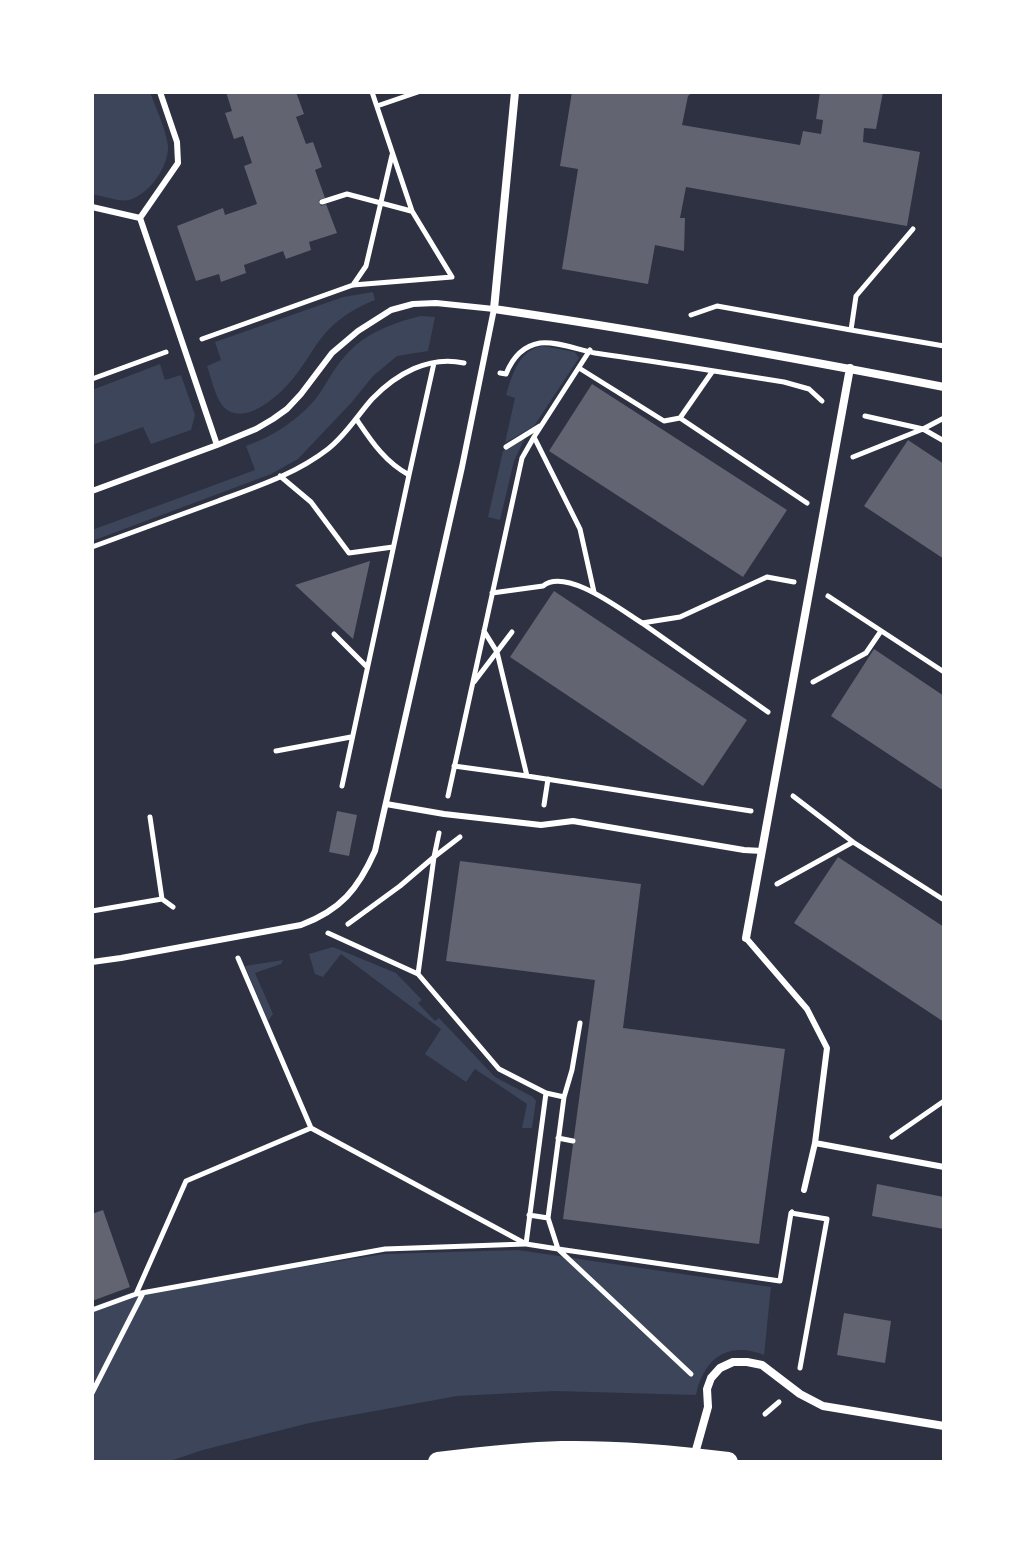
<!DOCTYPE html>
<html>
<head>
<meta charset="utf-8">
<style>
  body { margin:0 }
  #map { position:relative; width:1036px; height:1554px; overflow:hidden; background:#2d3142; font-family:Commissioner,sans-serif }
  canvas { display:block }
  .frame { position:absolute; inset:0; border:94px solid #fff; pointer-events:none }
</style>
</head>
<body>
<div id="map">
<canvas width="1036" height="1554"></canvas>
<div class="frame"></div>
</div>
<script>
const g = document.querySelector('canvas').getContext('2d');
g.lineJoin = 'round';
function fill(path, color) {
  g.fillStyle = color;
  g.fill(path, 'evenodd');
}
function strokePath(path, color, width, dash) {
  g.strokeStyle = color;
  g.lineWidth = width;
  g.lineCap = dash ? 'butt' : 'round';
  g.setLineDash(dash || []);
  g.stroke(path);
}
const green = new Path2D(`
  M92,92H150C156,109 166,129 168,146C169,166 149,195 129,200C119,202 103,196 92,194Z
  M373,292L375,300C357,307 342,316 328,330C315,344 307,361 295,376C281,395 239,433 220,402C214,392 211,377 207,366L221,360L215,342L343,297Z
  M421,316L435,317L428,351L397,356L373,376L352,402L298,459L271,474L250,482L92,541V530L255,470L246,446C271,437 295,422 313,402C325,388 332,370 345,356C365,333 392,323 421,316Z
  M543,346L575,352L579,358L534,426L505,443L515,398L506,395C512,375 519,349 543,346Z
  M160,364L165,380L181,375L195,415L191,430L151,444L143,427L92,445V390Z
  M525,438L514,461L500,520L488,517L503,451Z
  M333,947L396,973L422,1000L418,1003L435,1021L439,1018L495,1077L533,1097L536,1101L532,1128H522L527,1104L475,1069L466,1082L425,1054L441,1029L341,954L323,977L315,974L309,954Z
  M283,960L281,964L255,973L273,1014L268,1021L245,966Z
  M518,1250L771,1287L764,1355C728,1341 704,1358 696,1395L555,1391L457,1396L309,1423L203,1450L167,1462H92V1307L127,1294L384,1254Z`);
const building = new Path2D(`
  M226,92H296L304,114L296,117L306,144L313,142L322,167L315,170L325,198L319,200L321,206L326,204L337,233L309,242L311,250L286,259L283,251L244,265L246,273L221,282L219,274L196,281L177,226L223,208L225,215L257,204L244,166L252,163L243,136L234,139L225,113L232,111Z
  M572,92H693L688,96L682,125L800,145L803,131L821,134L823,120L816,119L820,92H883L876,129L864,128L863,142L920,152L907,226L686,187L680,218H685L684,251L655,245L648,284L562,269L578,169L560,166Z
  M592,384L787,510L743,577L549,451Z
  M908,440L944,464V559L864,506Z
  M370,561L353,639L295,585Z
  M554,591L747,720L703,786L510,657Z
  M874,649L944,696V791L831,716Z
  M337,811L357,815L349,856L329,852Z
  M838,857L944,927V1022L794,923Z
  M460,861L641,884L623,1028L785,1049L759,1244L563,1219L595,980L446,961Z
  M877,1184L944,1197V1229L872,1216Z
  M103,1210L130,1287L92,1301V1214Z
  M844,1313L891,1321L885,1363L837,1355Z`);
const path = new Path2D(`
  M377,106L418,92
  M322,202L347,194L411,211
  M353,285L366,266L392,155
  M691,315L717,306L851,330L856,296L913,229
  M851,330L944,346
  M202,339L353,285L452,277L412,211L372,92
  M579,368L664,421L680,418
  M712,372L680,418L807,503
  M500,373L506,374C512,359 522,346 540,343C557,341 578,350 595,353C658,362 721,372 784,382L809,389L822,401
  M92,379L166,352
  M865,416L923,429L944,441
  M534,437L580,529L594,592
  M506,447L540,426
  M853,457L923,429L944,418
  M409,475L434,363
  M280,476L311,502L349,553L393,547
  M92,547C134,532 176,516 218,501C256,487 296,474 328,449C346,435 357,416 372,399C396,374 429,355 464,363
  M492,593L543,586C566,567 621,610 642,623L680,617L767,577L794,582
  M828,596L944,672
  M642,623L768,712
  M334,634L366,666
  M474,682L512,632
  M813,682L866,653L881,631
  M276,751L351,737
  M454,766L527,776L497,652L484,631
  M527,776L751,811
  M342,786L409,475C385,462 372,442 357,420
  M448,796L522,458L534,437L590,350
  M793,796L853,842L944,900
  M544,805L548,779
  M150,817L162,899
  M460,837L434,857L418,974L499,1069L546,1093L526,1244L558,1249L691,1374
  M777,884L853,842
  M92,911L162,899L173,907
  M348,924L400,886L434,857L439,833
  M328,933L418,974
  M238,958L311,1128
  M546,1093L564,1097L548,1218
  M564,1097L572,1070L580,1023
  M892,1137L944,1101
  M558,1138L573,1141
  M792,1212L791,1213L827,1219L800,1368
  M529,1215L548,1218L558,1249L780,1281L791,1213
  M136,1294L186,1181L311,1128L526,1244
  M92,1310L136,1294L385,1249L525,1244
  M92,1393L143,1293
  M765,1414L779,1402`);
const service = new Path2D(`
  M92,207L140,218
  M140,218L217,445
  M140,218L178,163L177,142L160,92
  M92,491L217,445L256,429L273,419L287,409L301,394L332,353L358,331L391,310L413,304L436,303L494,309L462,467L375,851C358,889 341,910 301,925L121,958L92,962
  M386,804L444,814L541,825L573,821L744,850L762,851
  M746,938L807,1009L827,1048L815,1143L944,1167
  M804,1190L815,1143`);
const minor = new Path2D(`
  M515,92L494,309C645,331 795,358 944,387
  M746,938L850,368
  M694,1457L708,1407L707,1389L711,1378L720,1368L733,1362H747L762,1365L800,1394L823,1406L944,1426`);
const primary = new Path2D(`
  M438,1462C479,1457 520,1452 561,1451C616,1450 673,1455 728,1462`);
fill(green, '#3c4559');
fill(building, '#626471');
strokePath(path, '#fff', 5);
strokePath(service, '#fff', 6);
strokePath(minor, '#fff', 8);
strokePath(primary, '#fff', 20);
</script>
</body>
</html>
